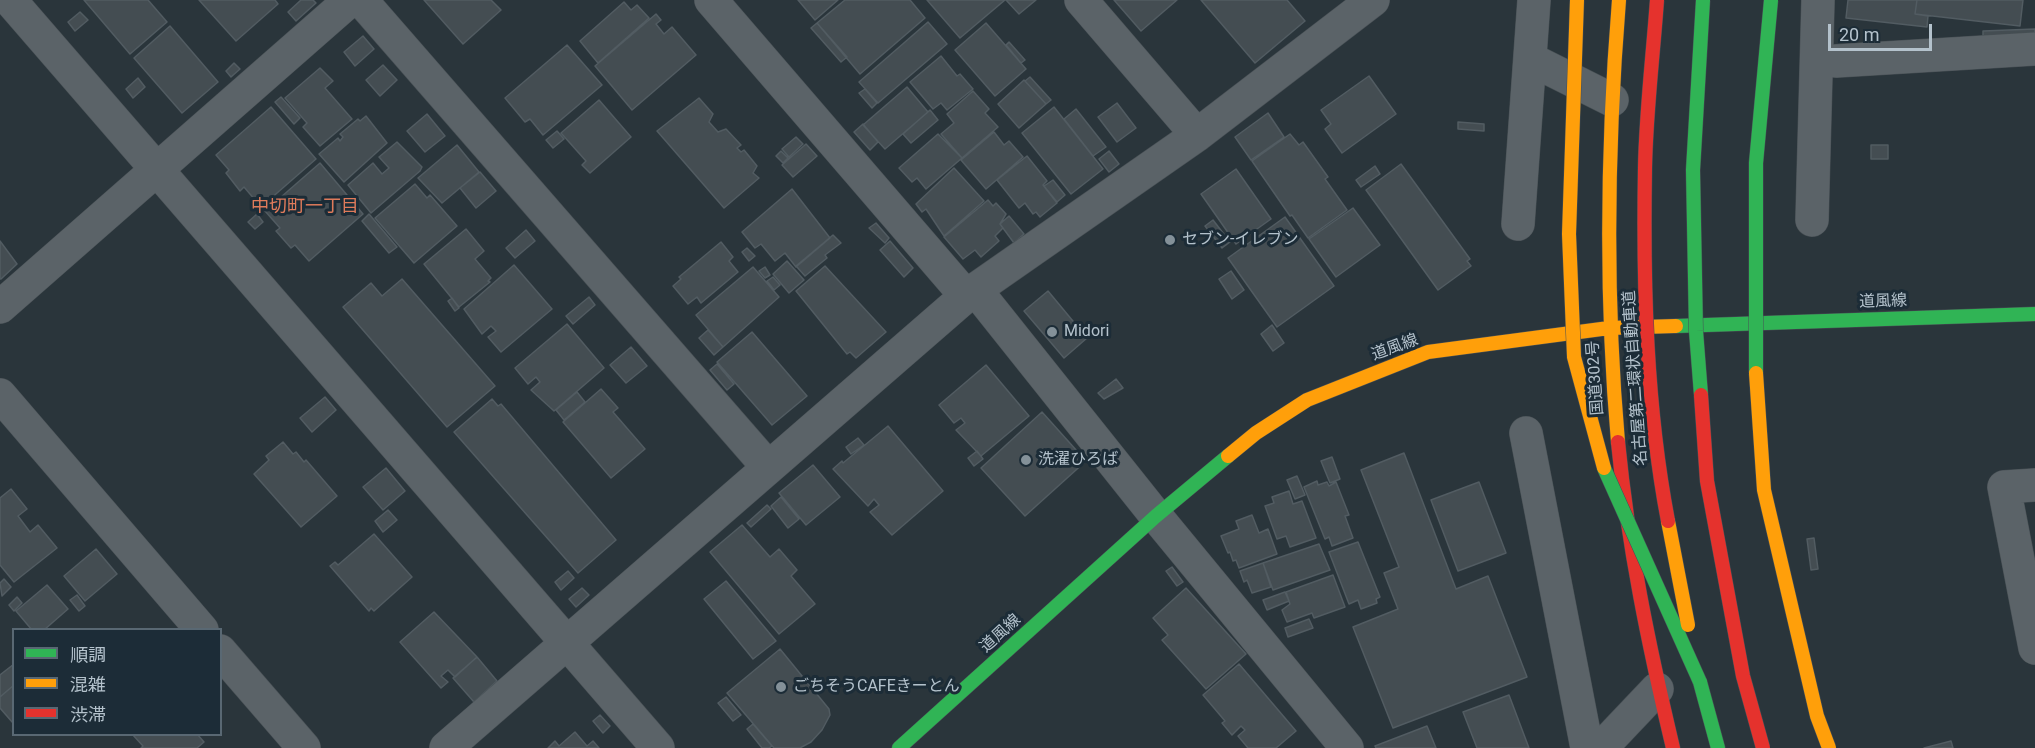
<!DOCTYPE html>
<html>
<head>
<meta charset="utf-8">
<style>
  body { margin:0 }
  #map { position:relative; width:2035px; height:748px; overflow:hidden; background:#2a353b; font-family:Roboto,"Noto Sans JP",sans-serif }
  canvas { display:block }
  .legend { position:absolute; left:12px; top:628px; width:210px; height:108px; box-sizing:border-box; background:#1c2c37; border:2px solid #596873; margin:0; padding:8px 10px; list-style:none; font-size:18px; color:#b4c2cc }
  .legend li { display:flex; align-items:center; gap:12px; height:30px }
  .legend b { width:30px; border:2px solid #596873 }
  .scale { position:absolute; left:1828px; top:24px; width:104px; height:27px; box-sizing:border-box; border:3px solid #b4c2cc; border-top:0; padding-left:8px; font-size:18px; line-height:21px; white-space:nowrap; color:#b4c2cc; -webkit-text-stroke:4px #1c2c37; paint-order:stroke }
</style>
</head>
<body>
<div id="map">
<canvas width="2035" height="748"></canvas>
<ul class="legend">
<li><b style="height:8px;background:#30b455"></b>順調</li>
<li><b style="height:8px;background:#ff9f0a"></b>混雑</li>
<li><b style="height:8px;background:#e5322d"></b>渋滞</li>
</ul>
<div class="scale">20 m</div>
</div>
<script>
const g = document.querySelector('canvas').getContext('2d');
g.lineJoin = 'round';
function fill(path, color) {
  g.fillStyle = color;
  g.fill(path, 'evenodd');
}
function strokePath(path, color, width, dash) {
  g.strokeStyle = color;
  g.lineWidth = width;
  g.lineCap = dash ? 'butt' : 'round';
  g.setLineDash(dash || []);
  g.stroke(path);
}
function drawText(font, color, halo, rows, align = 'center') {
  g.font = font + ' Roboto,"Noto Sans JP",sans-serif';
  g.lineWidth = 6;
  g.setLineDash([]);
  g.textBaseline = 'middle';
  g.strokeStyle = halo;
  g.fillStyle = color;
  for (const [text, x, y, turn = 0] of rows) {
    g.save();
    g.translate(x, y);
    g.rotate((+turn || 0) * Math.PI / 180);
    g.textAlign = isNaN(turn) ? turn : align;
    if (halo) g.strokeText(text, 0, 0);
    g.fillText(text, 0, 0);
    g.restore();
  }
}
const building = new Path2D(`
  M84,0H148L167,22L130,54Z
  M199,0H275L278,4L236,41Z
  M301,0H313L316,3L296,21L288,12Z
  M424,0H491L501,10L463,44Z
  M798,0H838L815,20Z
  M845,0H910L925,18L860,74L817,23Z
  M927,0H1005L960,38Z
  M1006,0H1036L1019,14Z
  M1114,0H1177L1141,31Z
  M1201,0H1287L1305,21L1255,63Z
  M1848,0H1917L1915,14L1928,16L1927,27L1846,18Z
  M1917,0H2023L2020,26L1915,14Z
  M624,2L631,10L637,5L649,18L598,63L580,41Z
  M80,12L88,20L75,31L68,22Z
  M656,14L661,20L656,24L664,34L672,27L696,55L632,110L595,66Z
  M928,22L947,44L878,103L859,82Z
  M817,23L847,57L841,62L811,28Z
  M986,23L1026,69L995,96L955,50Z
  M170,26L218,82L182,113L134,58Z
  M2035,29V36L1983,38V31Z
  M363,36L374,49L355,66L344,52Z
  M1009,42L1025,60L1021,63L1006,45Z
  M567,45L602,85L543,135L530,119L525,122L505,98Z
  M941,56L957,76L960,74L973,89L947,110L941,103L933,109L910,82Z
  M234,63L240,69L231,77L226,71Z
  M383,65L397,80L380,96L366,80Z
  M320,68L333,81L325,88L352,119L320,146L303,127L307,123L285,98Z
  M1369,76L1396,114L1342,153L1325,129L1331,124L1321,110Z
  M1030,77L1051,100L1046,104L1025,81Z
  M138,78L145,87L133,98L126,89Z
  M1024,80L1046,104L1019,128L998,104Z
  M907,87L928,112L885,149L863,125Z
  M865,89L877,103L872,108L859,93Z
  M973,91L989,109L985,113L998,127L962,158L941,134L954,123L947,114Z
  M281,97L300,118L294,124L275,102Z
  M699,98L713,114L709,122L718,132L726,129L741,145L737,148L741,152L744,150L757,166L753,173L759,178L724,208L657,131Z
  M599,100L631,137L590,173L582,165L586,161L561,133Z
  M1117,103L1136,128L1117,142L1098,117Z
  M271,107L316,159L261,207L244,187L240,191L226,173L229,170L216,155Z
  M1054,107L1103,169L1071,194L1022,133Z
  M1076,109L1106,147L1093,156L1064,119Z
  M930,110L938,120L911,143L903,134Z
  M1268,113L1284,137L1251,160L1235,137Z
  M427,114L445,136L425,152L407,131Z
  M366,116L387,143L344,182L319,154L338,138L340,141L343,137L340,134L358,119L360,121Z
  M1458,122L1484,124V131L1458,129Z
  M863,124L878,142L870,150L854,132Z
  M557,131L564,139L553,148L546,140Z
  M994,132L1004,145L1009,141L1023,157L986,189L961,160Z
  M938,134L962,158L926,189L917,178L912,182L899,168Z
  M1290,134L1299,145L1303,142L1328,177L1325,179L1347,210L1308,238L1292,215L1290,216L1252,161Z
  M796,137L803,144L789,157L782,149Z
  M397,142L422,167L420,171L371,213L348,185L373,163L382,174L389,168L379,157Z
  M806,144L817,156L793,177L782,165Z
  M457,145L479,172L442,203L418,178Z
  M1871,145H1888V159H1871Z
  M781,151L788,158L783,163L776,156Z
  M1109,151L1119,164L1109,172L1099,159Z
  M1027,156L1047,181L1043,185L1057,203L1040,217L1036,212L1033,214L1025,203L1019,208L997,180Z
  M320,163L363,214L309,261L295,245L291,248L276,231L280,228L265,211Z
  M1401,164L1470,259L1467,261L1471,266L1438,290L1366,190Z
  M1375,166L1380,174L1361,187L1356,180Z
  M954,168L984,201L944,236L926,209L922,212L916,204Z
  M1236,169L1271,219L1236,244L1201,194Z
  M480,172L496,191L476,208L460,188Z
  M1053,180L1065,195L1057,202L1044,186Z
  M415,184L427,198L430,195L457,226L414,263L375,218Z
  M792,189L830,238L796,267L785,253L775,261L761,244L755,248L742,232Z
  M988,200L993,206L996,203L1006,214L1000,224L1003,228L995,236L999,241L981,257L975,250L963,259L944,237Z
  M1353,208L1380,245L1336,277L1309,239Z
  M257,214L263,222L255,229L248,222Z
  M369,214L397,247L389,253L362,221Z
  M1009,216L1024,234L1014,243L1000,224Z
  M1285,217L1334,286L1277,327L1228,258Z
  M1213,220L1230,242L1222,248L1205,226Z
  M876,223L889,238L885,243L869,228Z
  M466,229L484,251L475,259L491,278L488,281L490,282L459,307L424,264Z
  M526,230L535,241L515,258L506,248Z
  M833,235L841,243L825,255L827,258L805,276L796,266Z
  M0,241L17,264L1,279H0Z
  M890,241L913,268L904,277L880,250Z
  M721,242L733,257L729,261L738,272L701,303L697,297L688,304L673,286L681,279L679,277Z
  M747,248L755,256L749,261L742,252Z
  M787,261L804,280L789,293L773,274Z
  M514,265L552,309L501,352L488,337L496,331L491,326L482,334L464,309Z
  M825,266L886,332L856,358L850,352L847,354L796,291Z
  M753,267L779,297L723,347L696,315Z
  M765,267L770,275L765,278L759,271Z
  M1231,271L1244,290L1232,299L1219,279Z
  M773,277L780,285L774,290L767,281Z
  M402,279L495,386L447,427L343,307L371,283L382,296Z
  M1048,291L1087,338L1064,358L1024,311Z
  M589,297L595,305L573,324L566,316Z
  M452,298L459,308L455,311L448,301Z
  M567,324L604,368L554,411L531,390L540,382L536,377L528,384L515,368Z
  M1272,325L1284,343L1273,351L1261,334Z
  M708,330L723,347L714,355L699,338Z
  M752,332L807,396L772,425L717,362Z
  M631,347L647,366L626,383L610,365Z
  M717,364L734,384L727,390L710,370Z
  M986,365L1029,416L981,456L956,430L965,423L961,418L954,423L939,405Z
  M1116,379L1123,388L1104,399L1098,393Z
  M601,389L618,408L613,412L645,449L611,478L563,422Z
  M577,392L585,402L564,420L556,410Z
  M325,397L336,410L312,432L300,418Z
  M492,399L498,406L501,404L616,540L578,573L454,432Z
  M1042,412L1086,461L1025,516L981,468Z
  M888,426L943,491L892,535L870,512L879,505L874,499L868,506L833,469L842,461L843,463Z
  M858,438L864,445L851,454L846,447Z
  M283,442L293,454L296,452L304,462L306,460L337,496L301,527L254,474L269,460L266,456Z
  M977,451L983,459L974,466L968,458Z
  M1404,453L1456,589L1488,576L1527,677L1393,728L1353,627L1398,609L1384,573L1399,567L1361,470Z
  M1332,457L1340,479L1330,483L1321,461Z
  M813,465L840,497L806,525L779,493Z
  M386,468L405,491L383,510L363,487Z
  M1297,476L1305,495L1295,499L1287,480Z
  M1317,481L1318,485L1327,482L1329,486L1336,482L1349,515L1345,516L1353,538L1332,546L1329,537L1325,539L1304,487Z
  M1479,482L1506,553L1458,571L1431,500Z
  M11,489L27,509L18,516L30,532L38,525L57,548L14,582L0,565V498Z
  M1289,491L1293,504L1302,501L1316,538L1290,547L1286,536L1277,539L1265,506L1274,503L1272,497Z
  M781,497L799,519L788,528L771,506Z
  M767,505L771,509L751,527L747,523Z
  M388,510L397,520L383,532L375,521Z
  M1252,515L1259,533L1268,529L1277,554L1239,568L1236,560L1233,561L1230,552L1228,553L1221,536L1239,529L1236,521Z
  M742,525L770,557L779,549L797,570L791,576L815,604L779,634L710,552Z
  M374,534L412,577L374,611L371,608L369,611L330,566L335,562L338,565Z
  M1814,538L1818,569L1811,570L1807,539Z
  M1358,542L1380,597L1376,599L1377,603L1361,609L1358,600L1349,604L1329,552Z
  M1319,544L1330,570L1273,590L1263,563Z
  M96,549L117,574L85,601L64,576Z
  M1263,563L1271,587L1252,593L1247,580L1244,582L1240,571Z
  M1172,567L1183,582L1177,586L1166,571Z
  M568,571L574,578L561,590L555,582Z
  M1333,575L1345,607L1314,618L1312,613L1287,622L1282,610L1290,604L1286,592Z
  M4,579L11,587L2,596L0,583Z
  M726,581L776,641L753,659L704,599Z
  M47,585L68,609L44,630H32L16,611Z
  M582,588L589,595L576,607L569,599Z
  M1186,588L1246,654L1206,689L1162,640L1168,635L1153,618Z
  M1285,592L1289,601L1267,610L1263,600Z
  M77,595L85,606L79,611L70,600Z
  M17,597L22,603L14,611L9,605Z
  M434,612L477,657L455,677L448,670L441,676L448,682L441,688L400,642Z
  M1309,619L1313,628L1288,637L1285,628Z
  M780,649L829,709L830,715L822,730L811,742L800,748H774L727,693Z
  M477,657L497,681L474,702L453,678Z
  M14,664V685L0,697V675Z
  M1239,664L1296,731L1276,748H1248L1238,736L1245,730L1241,726L1232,735L1222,723L1225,721L1203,695Z
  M14,685V723H13L0,708V697Z
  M1509,695L1529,748H1477L1463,712Z
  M726,697L741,715L733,721L718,703Z
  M600,715L610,726L603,733L593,721Z
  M753,724L772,746L769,748H762L747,729Z
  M1427,726L1436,748H1376L1375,746Z
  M575,732L587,746L593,741L599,748H548L555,741L559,746Z
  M132,734H197L204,742L197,748H141L143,746Z
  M1951,741L1953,748H1924Z`);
const street = new Path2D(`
  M10,0L658,748
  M361,0L768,467
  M711,0L966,296
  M1081,0L1197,135
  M1530,59L1612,100
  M1836,61L2035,49
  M1812,220L1818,0
  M1518,224L1534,0
  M975,289L1156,516L1347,748
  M0,307L350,0
  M0,395L202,630
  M1526,433L1587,748
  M2035,485L2004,487L2035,648
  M220,651L304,748
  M446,748L966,296L1197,135L1373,0
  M1601,748L1657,689`);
const fast = new Path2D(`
  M1676,326L2035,314
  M1700,682L1718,748
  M899,748L1156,516L1228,456`);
const slow = new Path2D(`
  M1618,442C1605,294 1607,148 1619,0
  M1228,456L1256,433L1307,400L1428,352L1609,328L1676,326`);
const jam = new Path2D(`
  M1618,442C1628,546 1649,647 1673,748`);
const fastBridge = new Path2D(`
  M1756,373V163L1771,0
  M1701,395L1696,331L1693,170L1703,0
  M1604,468L1700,682`);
const slowBridge = new Path2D(`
  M1577,0L1569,234L1574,357L1604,468
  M1756,373L1764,490L1817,716L1829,748
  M1668,521L1688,625`);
const jamBridge = new Path2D(`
  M1657,0C1653,56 1646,112 1645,168C1643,285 1646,406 1668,521
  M1701,395L1707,481L1743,676L1763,748`);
const markers = [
  [1170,240,6,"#849199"],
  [1052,332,6,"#849199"],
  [1026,460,6,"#849199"],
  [781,687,6,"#849199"]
];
const poiNames = [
  ["セブン-イレブン",1182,240],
  ["Midori",1064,332],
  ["洗濯ひろば",1038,460],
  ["ごちそうCAFEきーとん",793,687]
];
const streetNames = [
  ["道風線",1883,302,-2],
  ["道風線",1395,348,-20],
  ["国道302号",1596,378,-94],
  ["名古屋第二環状自動車道",1636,378,-94],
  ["道風線",1001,634,-42]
];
const neighbourhoodNames = [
  ["中切町一丁目",305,207]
];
fill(building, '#444d52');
strokePath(building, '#525c62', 1.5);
strokePath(street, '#485055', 34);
strokePath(fast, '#485055', 15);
strokePath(slow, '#485055', 15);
strokePath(jam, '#485055', 15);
strokePath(street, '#5b6368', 33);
strokePath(fast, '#30b455', 14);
strokePath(slow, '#ff9f0a', 14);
strokePath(jam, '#e5322d', 14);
strokePath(fastBridge, '#475056', 15, []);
strokePath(slowBridge, '#475056', 15, []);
strokePath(jamBridge, '#475056', 15, []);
strokePath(fastBridge, '#30b455', 14);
strokePath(slowBridge, '#ff9f0a', 14);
strokePath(jamBridge, '#e5322d', 14);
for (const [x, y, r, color] of markers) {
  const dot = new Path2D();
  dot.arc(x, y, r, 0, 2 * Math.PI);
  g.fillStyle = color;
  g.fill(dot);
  strokePath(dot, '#1c2c37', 2);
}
drawText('16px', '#b4c2cc', '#1c2c37', poiNames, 'left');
drawText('16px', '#b4c2cc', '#1c2c37', streetNames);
drawText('18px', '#df7b5b', '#1c2c37', neighbourhoodNames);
</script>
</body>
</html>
